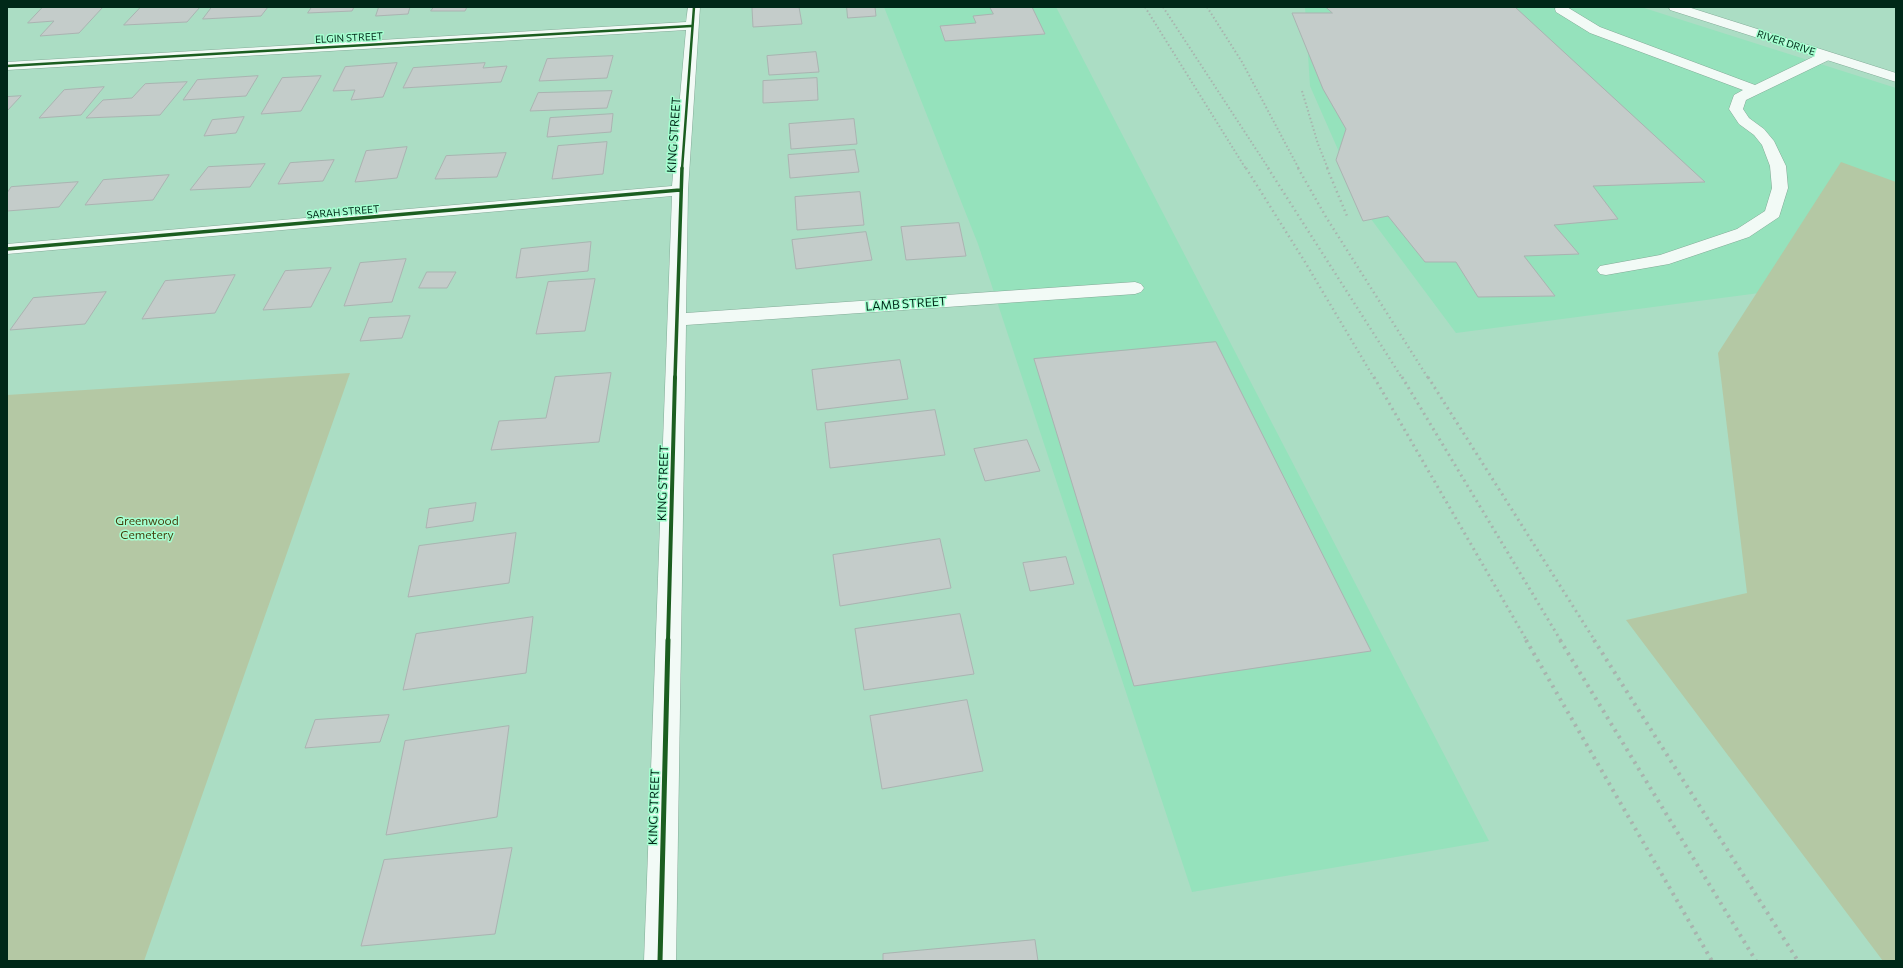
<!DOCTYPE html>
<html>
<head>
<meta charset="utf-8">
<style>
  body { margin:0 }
  #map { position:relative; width:1903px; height:968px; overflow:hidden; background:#abddc4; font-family:Commissioner,sans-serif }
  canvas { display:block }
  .frame { position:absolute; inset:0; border:8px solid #002818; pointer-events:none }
</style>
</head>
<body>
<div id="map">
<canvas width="1903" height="968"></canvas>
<div class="frame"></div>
</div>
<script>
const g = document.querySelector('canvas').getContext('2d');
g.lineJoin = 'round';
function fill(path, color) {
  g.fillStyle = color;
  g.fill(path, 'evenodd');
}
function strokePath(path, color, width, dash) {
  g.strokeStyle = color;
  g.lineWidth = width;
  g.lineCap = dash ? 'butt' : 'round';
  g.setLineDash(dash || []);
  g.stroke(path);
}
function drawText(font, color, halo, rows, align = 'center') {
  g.font = font + ' Commissioner,sans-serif';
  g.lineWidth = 3;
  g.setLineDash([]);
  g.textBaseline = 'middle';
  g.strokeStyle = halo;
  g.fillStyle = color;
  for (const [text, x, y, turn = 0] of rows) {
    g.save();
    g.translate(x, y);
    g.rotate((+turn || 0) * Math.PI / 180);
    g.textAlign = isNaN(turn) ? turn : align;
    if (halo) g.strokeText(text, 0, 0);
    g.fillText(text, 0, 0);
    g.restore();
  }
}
const built = new Path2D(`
  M884,7H1056L1489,841L1192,892L978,244Z
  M1305,7H1641L1896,88V201L1820,285L1456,333L1365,211L1310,86Z`);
const green = new Path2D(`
  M1841,162L1896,182V961H1883L1626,620L1747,593L1718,353Z
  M350,373L144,961H7V395Z`);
const building = new Path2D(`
  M43,7H103L79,33L40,36L54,21L28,23Z
  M141,7H200L187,22L124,25Z
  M212,7H268L261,16L203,19Z
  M312,7H354L352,11L308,13Z
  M379,7H410L408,14L376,16Z
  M434,7H467L465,11H431Z
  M799,7L802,24L753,27L752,8Z
  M847,7H875L876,16L848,18Z
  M990,7H1032L1045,34L945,41L940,26L976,23L973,16L993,14Z
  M1326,7H1515L1705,182L1593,186L1618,219L1554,225L1579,254L1524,256L1555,296L1478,297L1456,262H1425L1388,216L1363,221L1336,160L1346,129L1323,89L1292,13H1332Z
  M816,52L819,72L769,75L767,56Z
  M613,56L607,78L539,81L547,59Z
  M397,63L383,97L351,100L355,90L333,91L345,67Z
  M485,63L483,68L507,66L501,82L403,88L413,68Z
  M258,76L246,96L183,100L197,80Z
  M321,76L301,111L261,114L282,78Z
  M817,78L818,100L763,103V81Z
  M187,82L160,115L86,118L103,100L132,98L145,84Z
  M104,87L81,115L39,118L64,90Z
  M612,91L607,108L530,111L538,93Z
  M21,96L7,111V97Z
  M613,114L611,132L547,137L550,118Z
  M244,117L236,133L204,136L212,120Z
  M854,119L857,144L791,149L789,124Z
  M607,142L603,174L552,179L558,146Z
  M407,147L397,178L355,182L366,151Z
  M855,150L859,172L790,178L788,155Z
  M506,153L497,177L435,179L446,156Z
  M334,160L323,181L278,184L290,163Z
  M265,164L250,187L190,190L208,167Z
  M169,175L153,200L85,205L103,180Z
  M78,182L59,207L7,211V193L11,187Z
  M860,192L864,225L797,230L795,197Z
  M959,223L966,256L906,260L901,227Z
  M866,232L872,260L796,269L792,240Z
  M591,242L588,271L516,278L521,249Z
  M406,259L392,302L344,306L360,263Z
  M331,268L311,307L263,310L285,271Z
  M427,272H456L447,288H419Z
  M235,275L215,313L142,319L165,281Z
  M595,279L585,331L536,334L548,282Z
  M106,292L85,324L10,330L33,298Z
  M410,316L402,338L360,341L369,318Z
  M1216,342L1371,651L1134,686L1034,359Z
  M900,360L908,399L817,410L812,370Z
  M611,373L599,442L491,450L499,421L546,418L555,377Z
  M935,410L945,455L830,468L825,423Z
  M1027,440L1040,471L985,481L974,449Z
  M476,503L473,521L426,528L429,509Z
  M516,533L509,583L408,597L419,546Z
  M940,539L951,588L840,606L833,555Z
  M1066,557L1074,584L1030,591L1023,563Z
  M960,614L974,674L864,690L855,629Z
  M533,617L526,673L403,690L416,634Z
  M967,700L983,771L882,789L870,716Z
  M389,715L380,742L305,748L315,720Z
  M509,726L497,817L386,835L405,741Z
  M512,848L495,934L361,946L384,860Z
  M1035,940L1038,961H883V954Z`);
const lane = new Path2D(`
  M1556,7H1567L1600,27L1755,85L1821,53H1831L1833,56L1831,59L1746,100L1743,109L1749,118L1764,129L1774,141L1786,166L1788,188L1779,217L1749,237L1669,264L1606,275L1600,274L1597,270L1600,266L1660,255L1737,229L1765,211L1772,188L1770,166L1762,145L1754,135L1739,124L1729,109L1734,95L1743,90L1590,33L1556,12L1555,9Z`);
const street = new Path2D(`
  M688,7H700L688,190L686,313L1135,282L1141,284L1144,288L1141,292L1135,294L686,325L676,961H644L672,196L7,254V244L672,186L686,30L7,70V62L686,22Z
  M1669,7H1688L1896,73V82L1670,10Z`);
const railFar3 = new Path2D(`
  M1145,7L1246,169
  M1163,7L1269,169
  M1207,7L1242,62L1299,169
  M1302,91L1318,144L1328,169`);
const railFar2 = new Path2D(`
  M1246,168L1305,262L1374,378
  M1268,168L1402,378
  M1298,168L1326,217L1428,378
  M1327,168L1347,216`);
const railFar1 = new Path2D(`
  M1374,377L1527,641
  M1402,377L1561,641
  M1428,377L1595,641`);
const rail = new Path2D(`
  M1526,640L1712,961
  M1560,640L1756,961
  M1594,640L1798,961`);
const cyclewayFar3 = new Path2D(`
  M7,66L691,26
  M682,169L694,7`);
const cyclewayFar2 = new Path2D(`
  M7,249L680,190
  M675,378L682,168`);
const cyclewayFar1 = new Path2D(`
  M668,641L675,377`);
const cycleway = new Path2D(`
  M660,961L668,640`);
const farStreetnames = [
  ["ELGIN STREET",349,38,-3],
  ["RIVER DRIVE",1786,43,18],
  ["SARAH STREET",343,212,-5]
];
const streetNames = [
  ["KING STREET",674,135,-86],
  ["LAMB STREET",906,304,-4],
  ["KING STREET",663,483,-88],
  ["KING STREET",654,807,-88]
];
const parkNames = [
  ["Greenwood",147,521],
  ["Cemetery",147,535]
];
fill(built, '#95e2bc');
fill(green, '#b4c8a4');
fill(building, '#c4ccca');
strokePath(building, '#aab3b1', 1);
strokePath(lane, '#83aa97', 1);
strokePath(street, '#83aa97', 1);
fill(lane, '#f2faf6');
fill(street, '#f2faf6');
strokePath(railFar3, '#a8b4ae', 2, [1.5, 2.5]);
strokePath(railFar2, '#a8b4ae', 2.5, [1.5, 3.5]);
strokePath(railFar1, '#a8b4ae', 3, [2, 4]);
strokePath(rail, '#a8b4ae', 4, [2.5, 5]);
strokePath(cyclewayFar3, '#1b5e20', 2.5);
strokePath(cyclewayFar2, '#1b5e20', 3.5);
strokePath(cyclewayFar1, '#1b5e20', 4);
strokePath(cycleway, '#1b5e20', 5);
drawText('10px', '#002818', '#a4ffd0', farStreetnames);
drawText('12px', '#002818', '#a4ffd0', streetNames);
drawText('12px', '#453e0d', '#a4ffd0', parkNames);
</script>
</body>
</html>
